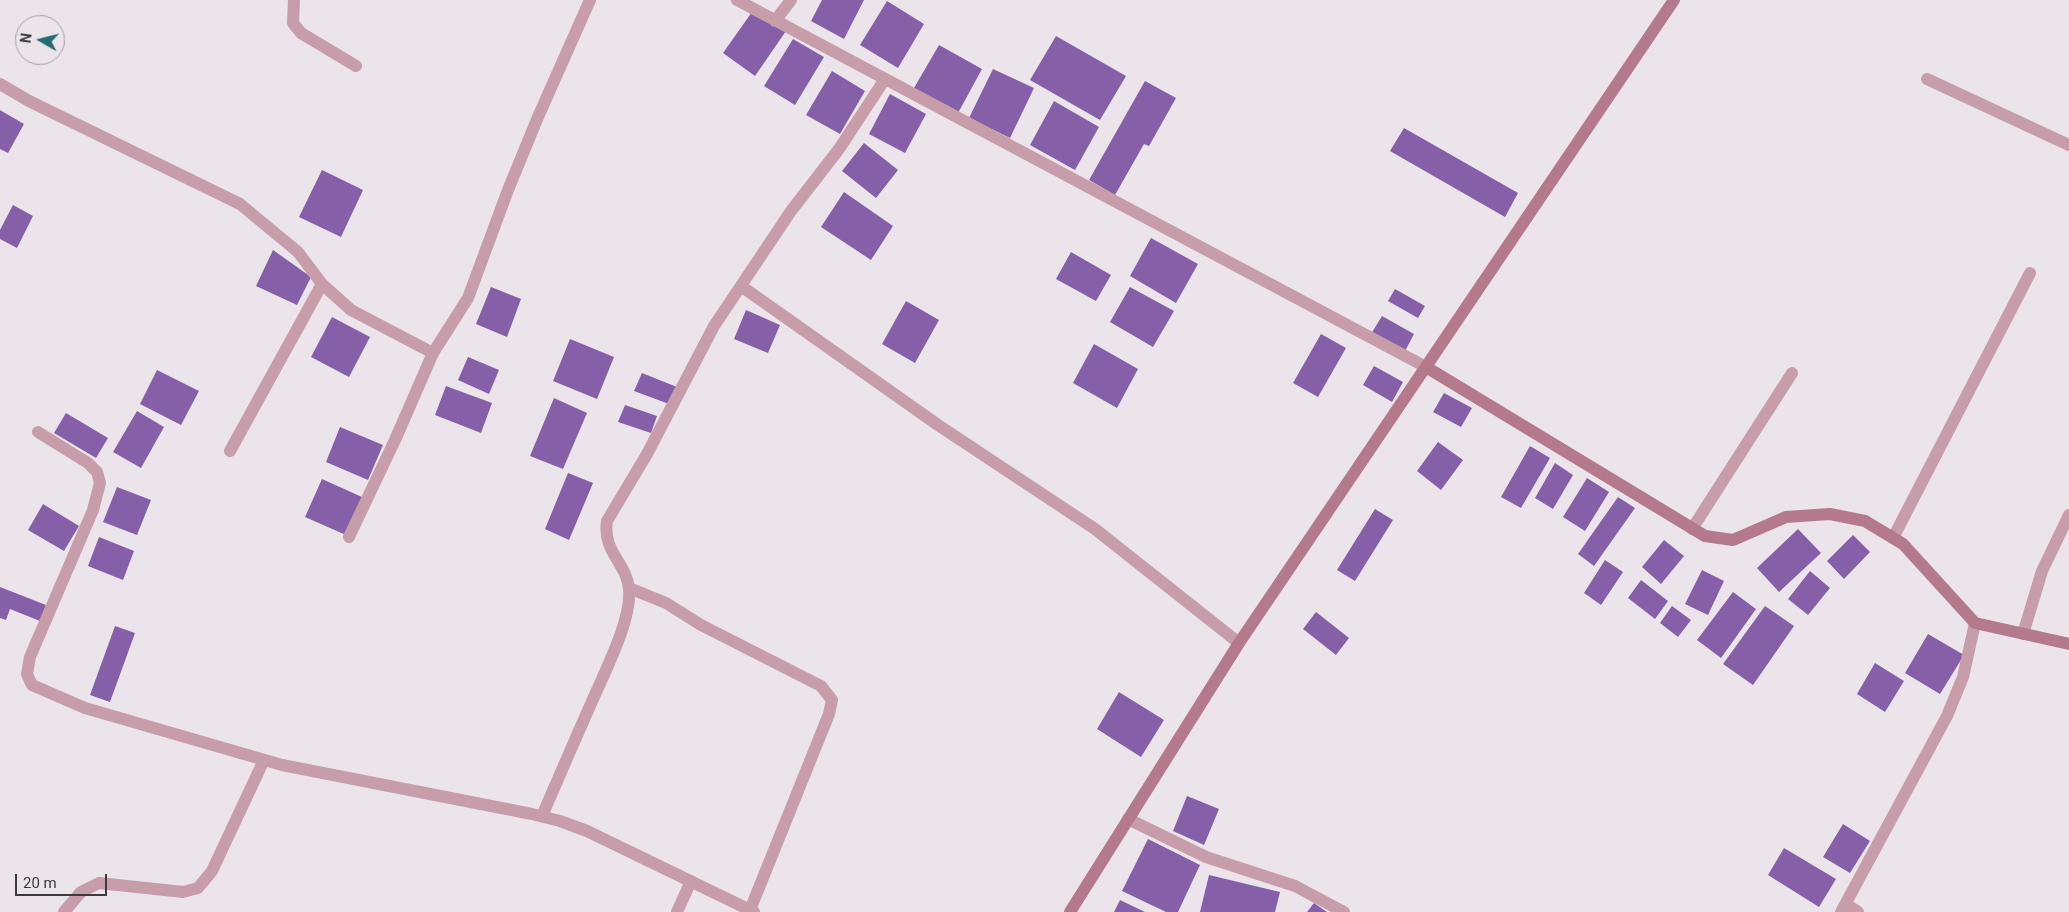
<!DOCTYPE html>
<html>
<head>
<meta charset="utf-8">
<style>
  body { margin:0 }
  #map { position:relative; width:2069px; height:912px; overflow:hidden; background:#ebe4ea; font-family:Roboto,sans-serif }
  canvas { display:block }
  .north { position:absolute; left:15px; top:15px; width:50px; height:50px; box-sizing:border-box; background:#ebe4ea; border:1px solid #a5a0a4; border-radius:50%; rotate:278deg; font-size:14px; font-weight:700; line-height:20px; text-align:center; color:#3d3a3c }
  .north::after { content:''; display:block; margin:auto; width:18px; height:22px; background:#226d74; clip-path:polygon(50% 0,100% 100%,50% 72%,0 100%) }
  .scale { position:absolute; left:15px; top:874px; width:92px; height:22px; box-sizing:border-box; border:2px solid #3d3a3c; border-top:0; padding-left:6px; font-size:15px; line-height:18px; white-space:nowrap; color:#3d3a3c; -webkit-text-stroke:4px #ebe4ea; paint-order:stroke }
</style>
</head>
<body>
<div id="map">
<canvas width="2069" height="912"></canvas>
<div class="north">N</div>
<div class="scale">20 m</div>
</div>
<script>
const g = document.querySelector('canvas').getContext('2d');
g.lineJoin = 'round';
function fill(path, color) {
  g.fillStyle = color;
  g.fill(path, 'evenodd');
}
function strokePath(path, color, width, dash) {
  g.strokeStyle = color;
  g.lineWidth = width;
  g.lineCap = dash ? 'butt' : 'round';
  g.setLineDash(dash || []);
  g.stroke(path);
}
const building = new Path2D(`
  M822,0H864L844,39L811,21Z
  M887,1L924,24L898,68L860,45Z
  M752,12L786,31L755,76L723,53Z
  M1056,36L1126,76L1100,120L1030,80Z
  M793,39L824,57L795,105L764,86Z
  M939,45L982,69L958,113L914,88Z
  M993,69L1034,88L1010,138L969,118Z
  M832,71L865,91L840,134L806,115Z
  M1145,81L1176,98L1149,146L1144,144L1115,195L1089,180Z
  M890,94L926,114L905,153L869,134Z
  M1054,101L1099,127L1075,170L1030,145Z
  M0,110L24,124L8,153L0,149Z
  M1404,128L1518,193L1505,217L1390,151Z
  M864,143L898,170L876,198L842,171Z
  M322,170L363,190L341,237L299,217Z
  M844,192L893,226L871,260L821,227Z
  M13,205L33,216L17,248L0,239V230Z
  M1151,238L1198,264L1176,303L1130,276Z
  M273,250L311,277L297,305L256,286Z
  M1071,252L1111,275L1096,301L1056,279Z
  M491,287L521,299L507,337L476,324Z
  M1130,287L1174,311L1153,347L1110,322Z
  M1395,289L1425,306L1418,318L1388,301Z
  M906,301L939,320L915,363L882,344Z
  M746,310L780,325L768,353L734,339Z
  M1382,316L1414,334L1404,353L1371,334Z
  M332,317L370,337L349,377L311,357Z
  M1321,334L1346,348L1318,397L1293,383Z
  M570,339L614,357L597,399L553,381Z
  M1094,344L1138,369L1117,408L1073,383Z
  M468,357L499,370L489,394L458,380Z
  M1374,366L1403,382L1392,402L1363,385Z
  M157,370L199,391L181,425L140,404Z
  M642,373L677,387L669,404L634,391Z
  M446,386L492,403L481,433L435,415Z
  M1444,393L1472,408L1461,427L1433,412Z
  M554,398L587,413L563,469L530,456Z
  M625,405L657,416L651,433L618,422Z
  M137,411L164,427L141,468L113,452Z
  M66,413L108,438L96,458L54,433Z
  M340,427L383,445L368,480L326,462Z
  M1438,442L1463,460L1441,490L1417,471Z
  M1530,446L1550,458L1521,508L1501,497Z
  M1555,463L1573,475L1553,509L1535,498Z
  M568,473L593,483L569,540L545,529Z
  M1587,478L1609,492L1585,531L1563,517Z
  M322,479L362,497L346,535L305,517Z
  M117,487L151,500L137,535L103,522Z
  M1618,497L1635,508L1594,566L1578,554Z
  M43,504L79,526L64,551L28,530Z
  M1375,509L1393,520L1355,581L1337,570Z
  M1798,529L1821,553L1779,592L1757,568Z
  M1853,535L1870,552L1844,579L1827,561Z
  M99,537L134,551L123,580L88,566Z
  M1664,540L1684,556L1661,584L1642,567Z
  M1605,560L1623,572L1601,605L1584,593Z
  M1702,570L1724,581L1708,615L1685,604Z
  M1810,571L1830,588L1808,615L1788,599Z
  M1641,580L1668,601L1655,619L1628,598Z
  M0,587L46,605L40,621L10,609L6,620L0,618Z
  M1733,592L1756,609L1721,658L1697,640Z
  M1672,606L1691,620L1678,637L1660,623Z
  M1765,606L1794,626L1753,685L1723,664Z
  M1316,612L1349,638L1336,655L1303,629Z
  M115,626L135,633L110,702L90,695Z
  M1928,634L1964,655L1940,694L1905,673Z
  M1875,663L1904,681L1885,712L1857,694Z
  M1119,692L1164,720L1141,757L1097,729Z
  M1187,796L1219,809L1204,845L1173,831Z
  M1843,824L1870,841L1850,873L1823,857Z
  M1148,839L1200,865L1178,912H1166L1122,891Z
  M1784,848L1836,879L1819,907L1768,875Z
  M1209,875L1280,892L1275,912H1200Z
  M1120,900L1145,912H1114Z
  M1314,903L1327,912H1307Z`);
const street = new Path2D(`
  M294,0L293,23L301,33L356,66
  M737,0L1426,367
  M775,21L791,0
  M1927,79L2069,145
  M0,84L29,101L240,204L298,252L322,284L351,310L433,353
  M741,286L938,425L1095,529L1239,643
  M38,432L88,463L97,472L100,483L93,510L30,657L27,674L32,685L85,708L282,765L532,814L560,821L587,831L754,912
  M230,451L322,284
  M1692,529L1792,373
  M349,537L395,440L433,353L468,298L508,190L538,117L590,0
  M1893,538L2030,273
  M629,588L666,603L701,625L821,686L832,700L829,714L750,910
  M2023,634L2042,571L2069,515
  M542,816C559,777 576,737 594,697C606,669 632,619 629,589C627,563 602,552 607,521L647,454L714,326L791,211L839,149L885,79
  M1128,819L1206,857L1295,886L1344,912
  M1846,904L1858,912
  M64,912L81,892L99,883L183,892L198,888L212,871L264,760
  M677,912L691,881
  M1841,912L1947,716L1963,677L1975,623`);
const secondary = new Path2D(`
  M1426,367L1705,536L1733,540L1786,517L1830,514L1865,521L1903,544L1975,623L2069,644
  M1070,912L1239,643L1674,0`);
fill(building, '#8560a8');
strokePath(street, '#c79daa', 12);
strokePath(secondary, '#b5798c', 12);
</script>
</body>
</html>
